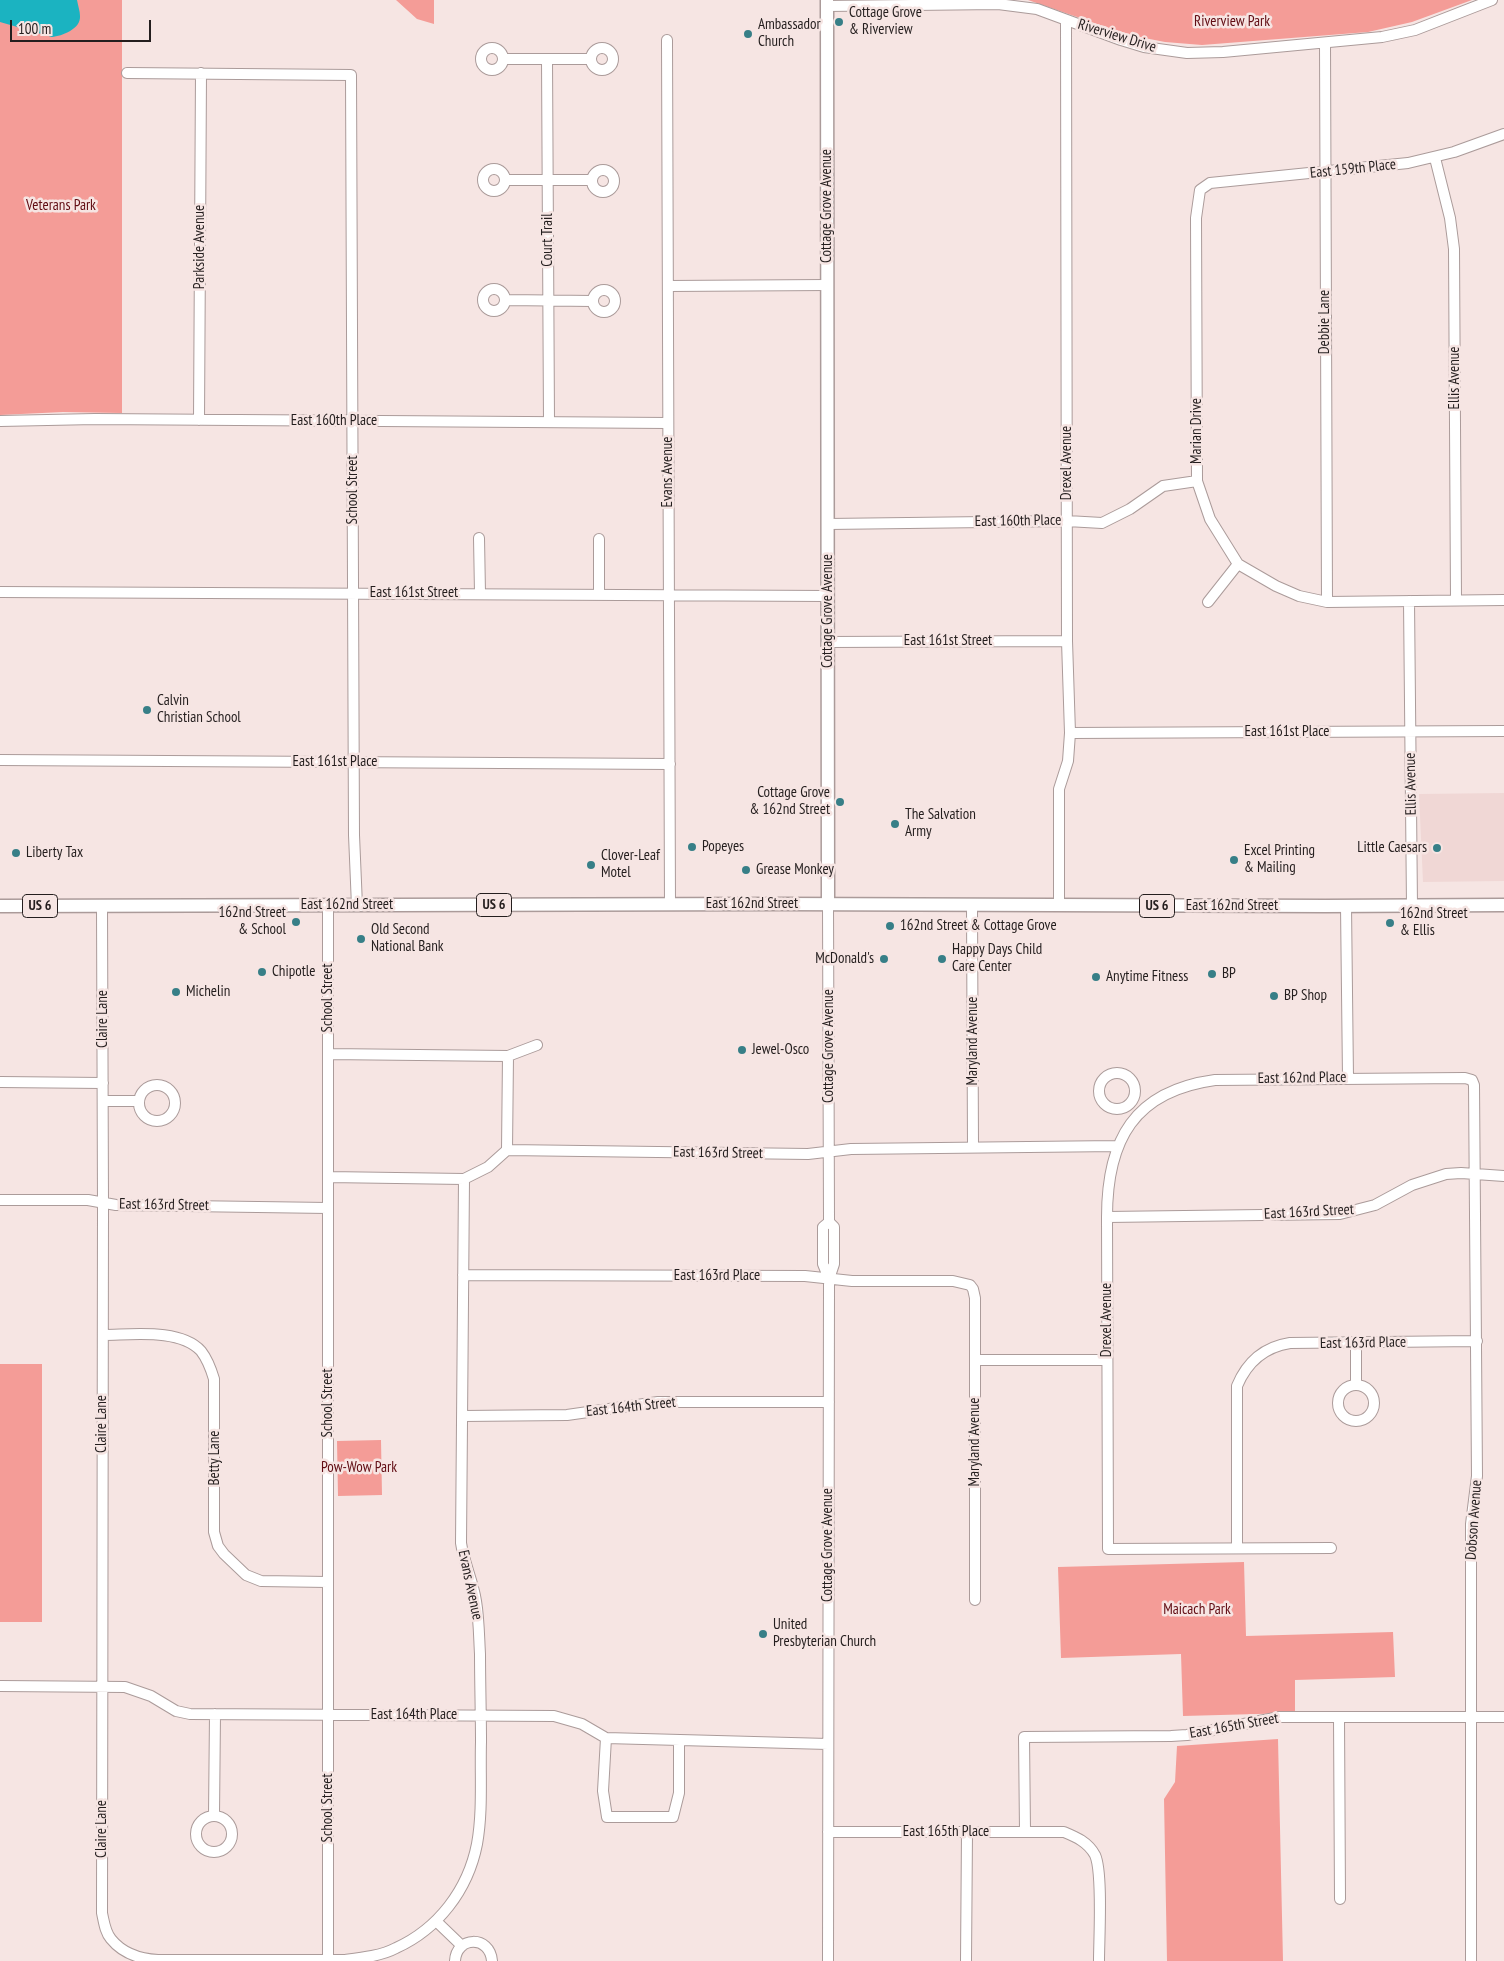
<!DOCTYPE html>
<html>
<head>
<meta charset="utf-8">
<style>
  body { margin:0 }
  #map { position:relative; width:1504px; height:1961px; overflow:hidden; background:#f6e5e3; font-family:"PT Sans Narrow",sans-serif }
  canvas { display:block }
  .scale { position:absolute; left:10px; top:20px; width:141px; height:22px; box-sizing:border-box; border:2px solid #241e1e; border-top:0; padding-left:6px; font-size:15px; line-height:18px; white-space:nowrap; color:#241e1e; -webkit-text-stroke:4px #f6e5e3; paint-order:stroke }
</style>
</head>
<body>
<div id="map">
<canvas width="1504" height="1961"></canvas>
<div class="scale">100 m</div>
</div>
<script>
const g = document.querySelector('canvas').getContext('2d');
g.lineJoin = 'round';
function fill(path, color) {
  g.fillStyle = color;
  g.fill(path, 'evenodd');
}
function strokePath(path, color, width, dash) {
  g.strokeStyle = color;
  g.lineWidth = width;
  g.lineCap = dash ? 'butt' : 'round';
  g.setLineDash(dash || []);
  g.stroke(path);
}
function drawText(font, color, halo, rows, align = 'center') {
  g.font = font + ' "PT Sans Narrow",sans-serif';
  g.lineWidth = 5;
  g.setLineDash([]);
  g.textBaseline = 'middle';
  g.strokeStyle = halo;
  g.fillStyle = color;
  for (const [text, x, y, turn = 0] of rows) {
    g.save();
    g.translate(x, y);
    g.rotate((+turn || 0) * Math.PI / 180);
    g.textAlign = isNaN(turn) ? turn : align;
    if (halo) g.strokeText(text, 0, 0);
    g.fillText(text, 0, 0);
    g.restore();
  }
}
const built = new Path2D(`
  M1504,793V881L1423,882L1419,794Z`);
const green = new Path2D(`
  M0,0H122V413L63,412L0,415Z
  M396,0H434V24L417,19Z
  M1028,0H1472L1412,22L1368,32L1202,45L1165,42L1129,35Z
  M0,1364H42V1622H0Z
  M381,1440L382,1495L338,1496L337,1441Z
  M1244,1562L1246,1636L1393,1632L1395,1677L1295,1680V1713L1183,1716L1181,1654L1061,1658L1058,1567Z
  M1278,1739L1283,1961H1167L1164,1799L1175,1782L1177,1746Z`);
const water = new Path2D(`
  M0,0H77C78,6 80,11 80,16C81,29 62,36 52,37L0,22Z`);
const minor = new Path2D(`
  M827,6L998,4L1037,9L1121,40L1144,47L1187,53L1223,52L1382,37L1415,30L1492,0
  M667,40L670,905
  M1325,43L1327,602
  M481 59a11 11 0 1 1 22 0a11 11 0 1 1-22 0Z
  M591 59a11 11 0 1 1 22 0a11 11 0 1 1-22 0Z
  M504,59H591
  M547,59L549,422
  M127,73L351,75L354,835L357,906
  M1504,134L1454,152L1408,163L1210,183L1200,190L1196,218L1197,481L1210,519L1238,564L1276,586L1299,596L1327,602L1504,600
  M1435,158L1450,218L1454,249L1456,600
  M483 180a11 11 0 1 1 22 0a11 11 0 1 1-22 0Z
  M592 181a11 11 0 1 1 22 0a11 11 0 1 1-22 0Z
  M505,180H592
  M668,286L827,285
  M483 300a11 11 0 1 1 22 0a11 11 0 1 1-22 0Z
  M593 301a11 11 0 1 1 22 0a11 11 0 1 1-22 0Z
  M505,300L593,301
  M199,420L201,73
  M0,421L95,419L668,423
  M828,524L1067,521L1102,523L1130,509L1163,486L1197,481
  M479,538L480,593
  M599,539V594
  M0,592L828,596
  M1409,601L1412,906
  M1208,602L1238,564
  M828,642L1067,641
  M1070,733L1504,731
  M0,760L670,764
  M972,905L973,1147
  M1059,905V789L1068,761L1070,733L1067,641L1066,20
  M102,906L103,1204L102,1913C104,1922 105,1932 111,1939C123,1954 141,1959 158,1960H344C361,1958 381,1956 396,1948C438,1929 468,1890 477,1844C483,1811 480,1775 481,1742C481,1713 480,1684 480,1654C479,1637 479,1619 476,1601C473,1581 464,1563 461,1543L464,1179
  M1346,906L1348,1078
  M328,1054L508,1056L537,1045
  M1099 1091a18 18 0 1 1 36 0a18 18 0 1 1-36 0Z
  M0,1082L103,1083
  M139 1103a18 18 0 1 1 36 0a18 18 0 1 1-36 0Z
  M103,1101H138
  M507,1150L508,1056
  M328,1177L464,1179L488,1167L507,1150L808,1154L851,1149L1117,1146
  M0,1200H88L116,1205L328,1208
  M1107,1217L1340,1214L1375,1205L1412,1185L1446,1174L1461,1173L1504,1176
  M829,1222L823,1227V1264L829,1279
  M463,1275L805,1276L852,1281H953L970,1285L973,1289L975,1298V1600
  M103,1335C131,1335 180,1328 201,1351C208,1360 211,1369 214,1379V1532L218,1546L224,1554L246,1575L261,1581L328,1582
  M1356,1343V1385
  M975,1360H1107
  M1338 1403a18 18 0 1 1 36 0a18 18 0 1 1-36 0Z
  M463,1416L567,1415L658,1402H829
  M1237,1548V1386C1247,1362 1264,1347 1290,1343L1477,1341
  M1331,1548L1108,1549L1107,1217C1107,1140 1134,1091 1215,1080L1465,1078L1472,1080L1474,1085L1477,1476L1471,1524V1961
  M0,1686L125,1687L151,1696L176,1711L190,1714L554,1716L582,1724L606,1738L828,1744
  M1339,1717L1340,1899
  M606,1738L603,1791L607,1817H673L679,1793V1741
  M214,1815L215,1714
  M196 1834a18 18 0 1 1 36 0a18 18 0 1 1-36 0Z
  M1025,1831L1024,1737L1171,1736L1187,1735L1280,1717H1504
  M828,1832H1064C1076,1837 1088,1842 1095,1855C1103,1872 1099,1939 1099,1961
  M436,1921L462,1946
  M328,1961V906
  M455,1961C456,1936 490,1935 492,1961
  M828,1961L829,1279L834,1264V1227L829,1222L828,904
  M966,1961L967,1832`);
const major = new Path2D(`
  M827,0L828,904
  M0,906L780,904L1325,906L1504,905`);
const markers = [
  [839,22,5,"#377f87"],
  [748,34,5,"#377f87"],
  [147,710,5,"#377f87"],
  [840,802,5,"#377f87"],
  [895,824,5,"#377f87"],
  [692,847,5,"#377f87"],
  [1437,848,5,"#377f87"],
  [16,853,5,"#377f87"],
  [1234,860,5,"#377f87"],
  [591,865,5,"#377f87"],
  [746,870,5,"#377f87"],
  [296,922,5,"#377f87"],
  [1390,923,5,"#377f87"],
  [890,926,5,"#377f87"],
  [361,939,5,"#377f87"],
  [884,959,5,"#377f87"],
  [942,959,5,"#377f87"],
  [262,972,5,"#377f87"],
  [1212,974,5,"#377f87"],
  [1096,977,5,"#377f87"],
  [176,992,5,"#377f87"],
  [1274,996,5,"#377f87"],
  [742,1050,5,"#377f87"],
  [763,1634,5,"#377f87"]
];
const shields = [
  [494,905,35],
  [40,906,35],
  [1157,906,35]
];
const shieldNames = [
  ["US 6",494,905],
  ["US 6",40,906],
  ["US 6",1157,906]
];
const poiNames = [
  ["Cottage Grove",849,13],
  ["& Riverview",849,30],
  ["Ambassador",758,25],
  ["Church",758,42],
  ["Calvin",157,701],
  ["Christian School",157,718],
  ["Cottage Grove",830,793,"right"],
  ["& 162nd Street",830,810,"right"],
  ["The Salvation",905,815],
  ["Army",905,832],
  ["Popeyes",702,847],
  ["Little Caesars",1427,848,"right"],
  ["Excel Printing",1244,851],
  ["& Mailing",1244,868],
  ["Liberty Tax",26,853],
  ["Clover-Leaf",601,856],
  ["Motel",601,873],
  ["Grease Monkey",756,870],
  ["162nd Street",286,913,"right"],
  ["& School",286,930,"right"],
  ["162nd Street",1400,914],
  ["& Ellis",1400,931],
  ["162nd Street & Cottage Grove",900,926],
  ["Old Second",371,930],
  ["National Bank",371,947],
  ["Happy Days Child",952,950],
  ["Care Center",952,967],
  ["McDonald's",874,959,"right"],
  ["Chipotle",272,972],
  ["BP",1222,974],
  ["Anytime Fitness",1106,977],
  ["Michelin",186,992],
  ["BP Shop",1284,996],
  ["Jewel-Osco",752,1050],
  ["United",773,1625],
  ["Presbyterian Church",773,1642]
];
const parkNames = [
  ["Riverview Park",1232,22],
  ["Veterans Park",61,206],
  ["Pow-Wow Park",359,1468],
  ["Maicach Park",1197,1610]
];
const streetNames = [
  ["Riverview Drive",1117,36,17],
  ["East 159th Place",1353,169,-6],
  ["Cottage Grove Avenue",827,206,-90],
  ["Court Trail",548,240,-90],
  ["Parkside Avenue",200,247,-90],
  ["Debbie Lane",1325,322,-90],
  ["Ellis Avenue",1455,378,-90],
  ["East 160th Place",334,421],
  ["Marian Drive",1197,431,-90],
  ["Drexel Avenue",1067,463,-90],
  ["Evans Avenue",668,472,-90],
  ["School Street",353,490,-90],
  ["East 160th Place",1018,521,-1],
  ["East 161st Street",414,593],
  ["Cottage Grove Avenue",828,611,-90],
  ["East 161st Street",948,641],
  ["East 161st Place",1287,732],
  ["East 161st Place",335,762],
  ["Ellis Avenue",1411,784,-91],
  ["East 162nd Street",752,904],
  ["East 162nd Street",347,905],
  ["East 162nd Street",1232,906],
  ["School Street",328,998,-90],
  ["Claire Lane",103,1019,-90],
  ["Maryland Avenue",973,1041,-90],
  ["Cottage Grove Avenue",829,1046,-90],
  ["East 162nd Place",1302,1078,-1],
  ["East 163rd Street",718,1153,1],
  ["East 163rd Street",164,1205,1],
  ["East 163rd Street",1309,1212,-3],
  ["East 163rd Place",717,1276],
  ["Drexel Avenue",1107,1320,-90],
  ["East 163rd Place",1363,1343,-1],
  ["School Street",328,1403,-90],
  ["East 164th Street",631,1407,-6],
  ["Claire Lane",102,1424,-90],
  ["Maryland Avenue",975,1442,-90],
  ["Betty Lane",215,1458,-90],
  ["Dobson Avenue",1474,1520,-86],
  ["Cottage Grove Avenue",828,1545,-90],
  ["Evans Avenue",470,1585,78],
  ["East 164th Place",414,1715],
  ["East 165th Street",1234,1726,-10],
  ["School Street",328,1808,-90],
  ["Claire Lane",102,1829,-90],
  ["East 165th Place",946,1832]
];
fill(built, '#f0d7d5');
fill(green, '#f49c97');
fill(water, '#1bb3c1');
strokePath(minor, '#ab9b9a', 12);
strokePath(major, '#ab9b9a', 15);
strokePath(minor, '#fff', 10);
strokePath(major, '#fff', 12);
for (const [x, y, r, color] of markers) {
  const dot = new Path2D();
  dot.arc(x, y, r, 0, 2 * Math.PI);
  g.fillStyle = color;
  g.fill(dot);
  strokePath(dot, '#f6e5e3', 2);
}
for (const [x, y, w] of shields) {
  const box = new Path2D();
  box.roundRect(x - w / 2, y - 11.5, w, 23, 4);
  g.fillStyle = '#f6e5e3';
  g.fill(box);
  strokePath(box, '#241e1e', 1);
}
drawText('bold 14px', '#241e1e', null, shieldNames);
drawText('15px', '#241e1e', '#f6e5e3', poiNames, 'left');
drawText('15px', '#610c13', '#f6e5e3', parkNames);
drawText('15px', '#241e1e', '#f6e5e3', streetNames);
</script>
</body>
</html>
